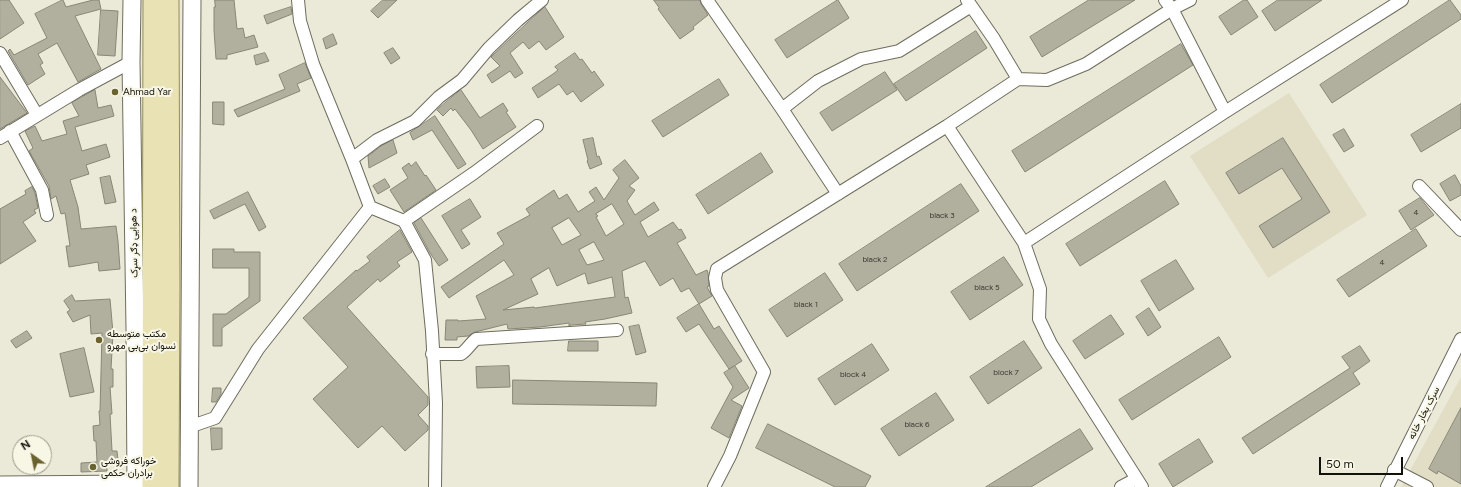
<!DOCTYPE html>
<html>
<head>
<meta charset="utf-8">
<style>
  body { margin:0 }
  #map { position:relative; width:1461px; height:487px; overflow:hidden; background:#ebe9d8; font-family:Figtree,sans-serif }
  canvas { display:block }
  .north { position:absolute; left:12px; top:435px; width:40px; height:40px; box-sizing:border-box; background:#f8f6e5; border:1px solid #9c9b8e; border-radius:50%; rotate:327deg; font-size:11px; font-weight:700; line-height:16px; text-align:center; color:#12120c }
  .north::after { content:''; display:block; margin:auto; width:14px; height:18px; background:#6a6330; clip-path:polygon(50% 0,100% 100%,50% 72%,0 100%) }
  .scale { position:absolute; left:1319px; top:457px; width:84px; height:18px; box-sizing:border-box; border:2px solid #12120c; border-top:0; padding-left:5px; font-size:12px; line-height:14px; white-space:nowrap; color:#12120c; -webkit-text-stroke:3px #f8f6e5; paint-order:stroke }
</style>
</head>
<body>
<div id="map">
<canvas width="1461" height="487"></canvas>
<div class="north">N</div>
<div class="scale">50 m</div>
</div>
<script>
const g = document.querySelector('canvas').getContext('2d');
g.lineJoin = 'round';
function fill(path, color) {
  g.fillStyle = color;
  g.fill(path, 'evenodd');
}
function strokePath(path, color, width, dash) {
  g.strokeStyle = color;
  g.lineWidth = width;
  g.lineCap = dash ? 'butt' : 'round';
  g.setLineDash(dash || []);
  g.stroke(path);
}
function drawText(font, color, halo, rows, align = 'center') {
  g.font = font + ' Figtree,Vazirmatn,sans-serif';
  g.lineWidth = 4;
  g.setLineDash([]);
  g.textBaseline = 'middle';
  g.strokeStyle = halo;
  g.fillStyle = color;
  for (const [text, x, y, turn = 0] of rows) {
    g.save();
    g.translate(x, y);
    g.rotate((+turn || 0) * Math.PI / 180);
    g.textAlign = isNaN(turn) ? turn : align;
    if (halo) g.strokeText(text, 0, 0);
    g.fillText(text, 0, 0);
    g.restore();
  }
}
const built = new Path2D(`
  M1289,93L1367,215L1268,278L1190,156Z
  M1461,377V487H1401Z`);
const building = new Path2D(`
  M0,0H9L24,23L0,39Z
  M63,0L66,7L93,0H99L101,9L75,16L101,69L78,82L57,43L38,54L43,63L40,65L45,74L28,85L8,51L10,49L14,55L47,38L35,14Z
  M215,0H234L237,29L243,28L245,38L254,35L258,47L227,55V59H216L214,30V7H215Z
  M383,0H397L378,18L371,11Z
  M654,0H700L701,4L708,15L693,27L694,29L680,39L658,9L659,8Z
  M838,0L849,18L787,58L775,40Z
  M1089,0H1135L1042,57L1030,37Z
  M1244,0H1247L1258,17L1231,35L1219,17Z
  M1278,0H1322L1275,31L1262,11Z
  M1450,0L1461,15V19L1332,103L1320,85Z
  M291,7L292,14L267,24L264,16Z
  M545,7L564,37L546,50L539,41L529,49L523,42L510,53L523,73L515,78L510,71L492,83L487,75L500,66L491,57L513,36Z
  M101,10L118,11L115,56L98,55Z
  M976,31L987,48L906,101L894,84Z
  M333,34L337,44L326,49L323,39Z
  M1181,44L1193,65L1025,172L1012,151Z
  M393,48L400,58L391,64L384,53Z
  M265,53L269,61L256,65L254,56Z
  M575,53L580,60L582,59L592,73L594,71L604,85L581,102L573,91L567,95L559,84L538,98L532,88L553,74L558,70L555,67Z
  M305,63L311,78L297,84L300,91L238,117L234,110L285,89L279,75Z
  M885,72L897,90L832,131L820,113Z
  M0,77L27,113L0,129Z
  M719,79L729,95L663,137L652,121Z
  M95,90L98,108L111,105L114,116L75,127L82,151L106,144L110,157L86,165L89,174L70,180L78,207L81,229L116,226L118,241L120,269L99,271L98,262L69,267L66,246H70L65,213L61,214L56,196L51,199L49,186L29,151L33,148L25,131L35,126L42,141L67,134L63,121L79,116L72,103Z
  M461,90L480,118L503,103L508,111L506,112L516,127L483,149L471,130L455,109L453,111L451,108L443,116L437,110Z
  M213,102H224V125L213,124Z
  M1461,104V128L1421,152L1411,135Z
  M435,116L466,164L458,169L432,130L413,140L410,133Z
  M1344,129L1354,146L1344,152L1333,135Z
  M593,138L597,157L599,156L602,164L590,169L587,161L588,160L583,140Z
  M1283,138L1330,212L1273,248L1259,226L1302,199L1282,168L1239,194L1226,173Z
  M393,140L397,153L369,168L368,156L381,146Z
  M761,153L773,172L708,214L696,195Z
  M625,160L639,178L629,186L635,190L627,201L635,215L654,202L659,210L640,222L648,237L673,222L679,230L681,229L686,238L677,243L696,275L707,270L708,273L709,286L707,287L712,296L699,304L689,288L681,292L673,278L660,286L645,261L622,271L625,298L628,297L632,313L605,319L585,322L586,324L571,325L569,326V323L540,327L508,329L507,324L475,332L468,336L457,337V340H445L446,320H458V321L486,319L476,296L514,275L504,260L449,298L441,287L504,244L497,233L530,215L526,209L554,190L559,199L567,194L578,212L595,201L589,192L596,187L604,200L619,178L613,170ZM612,204L624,224L606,236L596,217L598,216L596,214ZM569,218L581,235L562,245L552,228ZM594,242L604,260L587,265L579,250ZM549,268L557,286L585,273L588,284L612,277L615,297L535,308L534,307L503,310L538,294L531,279Z
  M416,162L425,176L426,175L436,190L404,212L390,190L408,178L402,168L409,163L411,166Z
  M1455,175L1461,186V195L1450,201L1440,184Z
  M110,176L116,202L105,204L100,178Z
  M385,179L390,187L378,194L373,186Z
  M1165,181L1179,204L1080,266L1066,244Z
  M961,184L979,211L857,291L839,264Z
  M32,187L35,193L38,208L34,210L36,213L23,222L36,241L0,264V209L26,194L25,191Z
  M248,192L266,227L259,231L245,204L214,219L210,211Z
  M1420,198L1434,215L1411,230L1399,211Z
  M470,199L481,217L461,230L470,244L462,249L442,216Z
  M421,218L448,260L439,266L430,253L414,223Z
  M1416,229L1427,246L1349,297L1337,280Z
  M400,230L412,252L397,262L400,266L380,282L378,279L347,307L428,397V405L418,415L428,426V430L405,451L382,426L358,448L313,399L348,367L303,318L356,270L357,271L370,261L367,257Z
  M213,249H234V252H260V301L222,328V346H213V314H226L249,297V268H213Z
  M1004,257L1023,285L970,320L951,292Z
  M1176,260L1194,289L1159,311L1141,281Z
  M825,273L843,300L787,337L769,310Z
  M72,295L75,301L110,299L113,333L111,369H113V387H110L112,414H110L112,451H117L118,460L107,461V471L81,472V463L97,462L96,441H94L93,426L100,425L99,411H100L102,333L91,334L90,315L73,322L67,312L70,310L64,301Z
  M699,304L714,329L719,326L742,361L729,369L699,324L686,332L677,318Z
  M1149,308L1161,327L1148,336L1136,317Z
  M1111,315L1124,334L1085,359L1073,341Z
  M639,325L646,352L636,355L629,327Z
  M27,331L32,338L16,348L11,341Z
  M1219,337L1231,357L1132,420L1119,400Z
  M569,341H598V351H568Z
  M1024,341L1042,368L988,404L970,377Z
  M872,344L889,370L835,405L818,379Z
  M1360,346L1370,361L1353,373L1360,384L1253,454L1242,438L1350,368L1342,357Z
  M84,348L94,392L70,397L60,354Z
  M509,366L510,387L477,388L476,367Z
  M735,366L749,388L731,400L742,406L729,438L711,428L733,387L724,373Z
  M513,380L657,383L656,406L513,404Z
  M213,388H221V394L216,402H212Z
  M936,393L954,420L899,456L881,429Z
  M1461,408V484L1438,471L1437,474L1429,469Z
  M768,424L871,476L865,487H835L756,448Z
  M211,428H222V449L212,450Z
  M1080,429L1093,449L1031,487H986Z
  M1199,439L1213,462L1173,487L1159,464Z`);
const minor = new Path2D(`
  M298,0L300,21L313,64L352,159L370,207L404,221L425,260L432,331L436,403L435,487
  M707,0L782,109L838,194
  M967,0L994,39L1018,79
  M1165,0L1172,9L1225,112
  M0,53L37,115
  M782,109L818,81L861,59L899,51L971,6
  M947,126L1024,243L1040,289L1039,319L1051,344L1142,487
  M10,131L42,190L47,215
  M0,138L79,90L131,62
  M352,159L377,140L415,121L439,97L462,80L489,48L518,20L542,0
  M1419,186L1461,230
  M404,221L474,173L537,126
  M1024,243L1225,112L1402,0
  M432,354H461C467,350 470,344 476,339L617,330
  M189,427L215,418L258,349L370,207
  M1394,470L1427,487
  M714,487L730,456L764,372L717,290L715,278L717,269L947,126L1018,79L1047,80L1086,64L1172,9L1190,0
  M1121,487L1136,479
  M1387,487L1461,339`);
const secondary = new Path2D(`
  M132,0L131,62L135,329L136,487
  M0,485L137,484
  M189,487L192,0`);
const primary = new Path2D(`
  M152,487L153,0
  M169,487L170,286L169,0`);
const markers = [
  [115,92,4,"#6a6330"],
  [99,340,4,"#6a6330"],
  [93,467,4,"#6a6330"]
];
const numberNames = [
  ["4",1416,213],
  ["black 3",942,216],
  ["black 2",875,260],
  ["4",1382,263],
  ["black 5",987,288],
  ["black 1",806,305],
  ["block 7",1006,373],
  ["block 4",853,375],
  ["black 6",917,425]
];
const poiNames = [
  ["Ahmad Yar",123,92],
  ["مکتب متوسطه",107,334],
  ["نسوان بی‌بی مهرو",107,346],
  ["خوراکه فروشی",101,461],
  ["برادران حکمی",101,473]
];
const streetNames = [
  ["د هوایی ډګر سړک",134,243,-91],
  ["سرک بخار خانه",1424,413,-63]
];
fill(built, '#e1dec5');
fill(building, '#b1af9e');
strokePath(building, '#888676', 1);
strokePath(minor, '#6f6d5e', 14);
strokePath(secondary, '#6f6d5e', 19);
strokePath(primary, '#938d5a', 21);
strokePath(minor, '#fff', 12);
strokePath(secondary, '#fff', 17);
strokePath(primary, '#e8e2b5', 19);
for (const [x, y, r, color] of markers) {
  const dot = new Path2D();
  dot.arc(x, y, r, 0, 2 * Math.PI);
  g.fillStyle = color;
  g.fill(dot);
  strokePath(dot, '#f8f6e5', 1.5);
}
drawText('8px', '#3a3930', null, numberNames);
drawText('10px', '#12120c', '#f8f6e5', poiNames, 'left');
drawText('10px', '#12120c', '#f8f6e5', streetNames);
</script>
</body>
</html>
